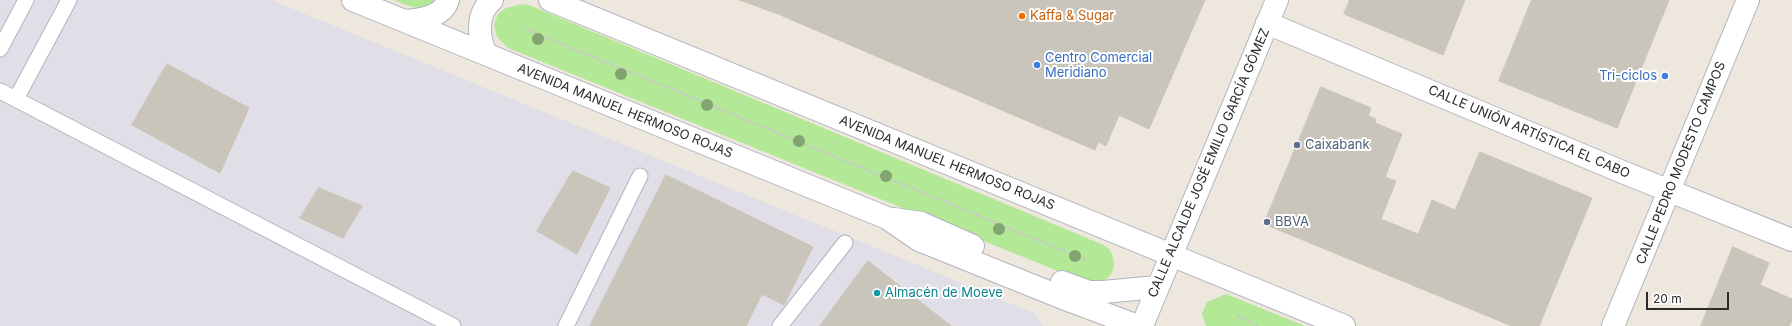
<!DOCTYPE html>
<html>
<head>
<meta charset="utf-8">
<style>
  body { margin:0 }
  #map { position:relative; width:1792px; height:326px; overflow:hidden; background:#eee7dd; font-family:Inter,sans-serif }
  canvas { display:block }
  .scale { position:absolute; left:1646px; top:292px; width:83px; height:18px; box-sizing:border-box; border:2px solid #2b2b2b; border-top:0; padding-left:5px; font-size:12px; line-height:14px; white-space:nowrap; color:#2b2b2b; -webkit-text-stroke:3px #fff; paint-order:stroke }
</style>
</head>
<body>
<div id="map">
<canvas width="1792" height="326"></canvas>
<div class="scale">20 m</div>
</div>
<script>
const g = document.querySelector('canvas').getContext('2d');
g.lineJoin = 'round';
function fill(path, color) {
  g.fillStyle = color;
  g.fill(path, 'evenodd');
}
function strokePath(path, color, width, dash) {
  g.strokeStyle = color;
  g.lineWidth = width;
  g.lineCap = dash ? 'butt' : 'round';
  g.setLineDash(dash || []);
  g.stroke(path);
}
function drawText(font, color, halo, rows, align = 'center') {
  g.font = font + ' Inter,sans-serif';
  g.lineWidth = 4;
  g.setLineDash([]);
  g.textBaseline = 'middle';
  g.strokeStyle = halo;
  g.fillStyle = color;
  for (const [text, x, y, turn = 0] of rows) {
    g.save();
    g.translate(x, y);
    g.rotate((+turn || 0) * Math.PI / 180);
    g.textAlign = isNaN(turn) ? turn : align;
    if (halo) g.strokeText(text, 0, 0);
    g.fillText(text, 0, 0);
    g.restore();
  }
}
const industrial = new Path2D(`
  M0,0H271L1032,312L1044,326H0Z`);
const green = new Path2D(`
  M394,0H440C423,14 411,7 394,0Z
  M522,4L529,5L1094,241C1098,243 1105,245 1108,248C1116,256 1116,274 1106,279C1100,284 1093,283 1085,282L508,48L497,37L494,24L498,14L506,8Z
  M1226,294L1305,326H1206L1202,314L1207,302Z`);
const building = new Path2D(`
  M740,0H1205L1149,129L1119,115L1106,146L1098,142L1095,150L778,14Z
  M1350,0H1465L1443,55L1344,14Z
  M1532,0H1669L1617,128L1499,81Z
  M167,64L249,108L220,173L132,125Z
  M1321,87L1371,108L1368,116L1376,119L1375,123L1402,134L1385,177L1396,181L1381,219L1418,234L1400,280L1264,224Z
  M1480,152L1592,198L1539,326H1512L1400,280L1432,200L1455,210Z
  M573,171L610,188L577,254L537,231Z
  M666,175L813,247L784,305L762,294L746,326H590Z
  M319,188L362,206L343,238L300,218Z
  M1733,247L1769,263L1760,285L1792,299V320L1789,326H1701Z
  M868,261L951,326H820Z`);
const path = new Path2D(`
  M523,28L1086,260
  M1237,316L1259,326`);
const lane = new Path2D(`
  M0,49L26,0
  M0,91L453,326
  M16,99L69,0
  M566,326L640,176
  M780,326L845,243`);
const street = new Path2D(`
  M1267,23L1620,171L1792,240
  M1613,326L1748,0`);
const secondary = new Path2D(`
  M353,0L887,218L919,240L1068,300L1138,326
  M550,0L1344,326
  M405,21C420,20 443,17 448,0
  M486,54C478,37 476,14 492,0
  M894,219L921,223L973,246
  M1062,282L1089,292H1103L1157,287
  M1142,326L1277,0`);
const trees = [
  [538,39],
  [621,74],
  [707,105],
  [799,141],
  [886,176],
  [999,229],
  [1075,256]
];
const markers = [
  [1022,16,4,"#e8710a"],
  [1037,65,4,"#3f7fe0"],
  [1665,76,4,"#3f7fe0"],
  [1297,145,4,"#5c6f8a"],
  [1267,222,4,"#5c6f8a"],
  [877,293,4,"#0f9aa8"]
];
const foodNames = [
  ["Kaffa & Sugar",1030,16]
];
const shopNames = [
  ["Centro Comercial",1045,58],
  ["Meridiano",1045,73],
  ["Tri-ciclos",1657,76,"right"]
];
const streetNames = [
  ["AVENIDA MANUEL HERMOSO ROJAS",625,111,22],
  ["CALLE UNIÓN ARTÍSTICA EL CABO",1529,132,23],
  ["AVENIDA MANUEL HERMOSO ROJAS",947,163,22],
  ["CALLE ALCALDE JOSÉ EMILIO GARCÍA GÓMEZ",1209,163,-67],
  ["CALLE PEDRO MODESTO CAMPOS",1681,163,-68]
];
const serviceNames = [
  ["Caixabank",1305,145],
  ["BBVA",1275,222]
];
const cultureNames = [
  ["Almacén de Moeve",885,293]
];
fill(industrial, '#e0dee6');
fill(green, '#b2e896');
fill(building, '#c9c5bb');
strokePath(building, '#cac3b6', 1);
strokePath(lane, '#b1b4c0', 17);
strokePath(street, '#b1b4c0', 24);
strokePath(secondary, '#b1b4c0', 24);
strokePath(path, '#c8c8c8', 2.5, [3, 2]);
strokePath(lane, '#fff', 15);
strokePath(street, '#fff', 22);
strokePath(secondary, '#fff', 22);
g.fillStyle = '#81a470';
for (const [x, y] of trees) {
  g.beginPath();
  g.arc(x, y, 6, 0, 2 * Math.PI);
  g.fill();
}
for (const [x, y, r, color] of markers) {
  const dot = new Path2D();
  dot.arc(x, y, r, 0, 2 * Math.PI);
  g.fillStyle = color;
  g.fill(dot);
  strokePath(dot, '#fff', 1.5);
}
drawText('13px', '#c56008', '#fff', foodNames, 'left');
drawText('13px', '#366cbe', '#fff', shopNames, 'left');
drawText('13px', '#2b2b2b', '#fff', streetNames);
drawText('13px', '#4e5e75', '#fff', serviceNames, 'left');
drawText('13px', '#0d838f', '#fff', cultureNames, 'left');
</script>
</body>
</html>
